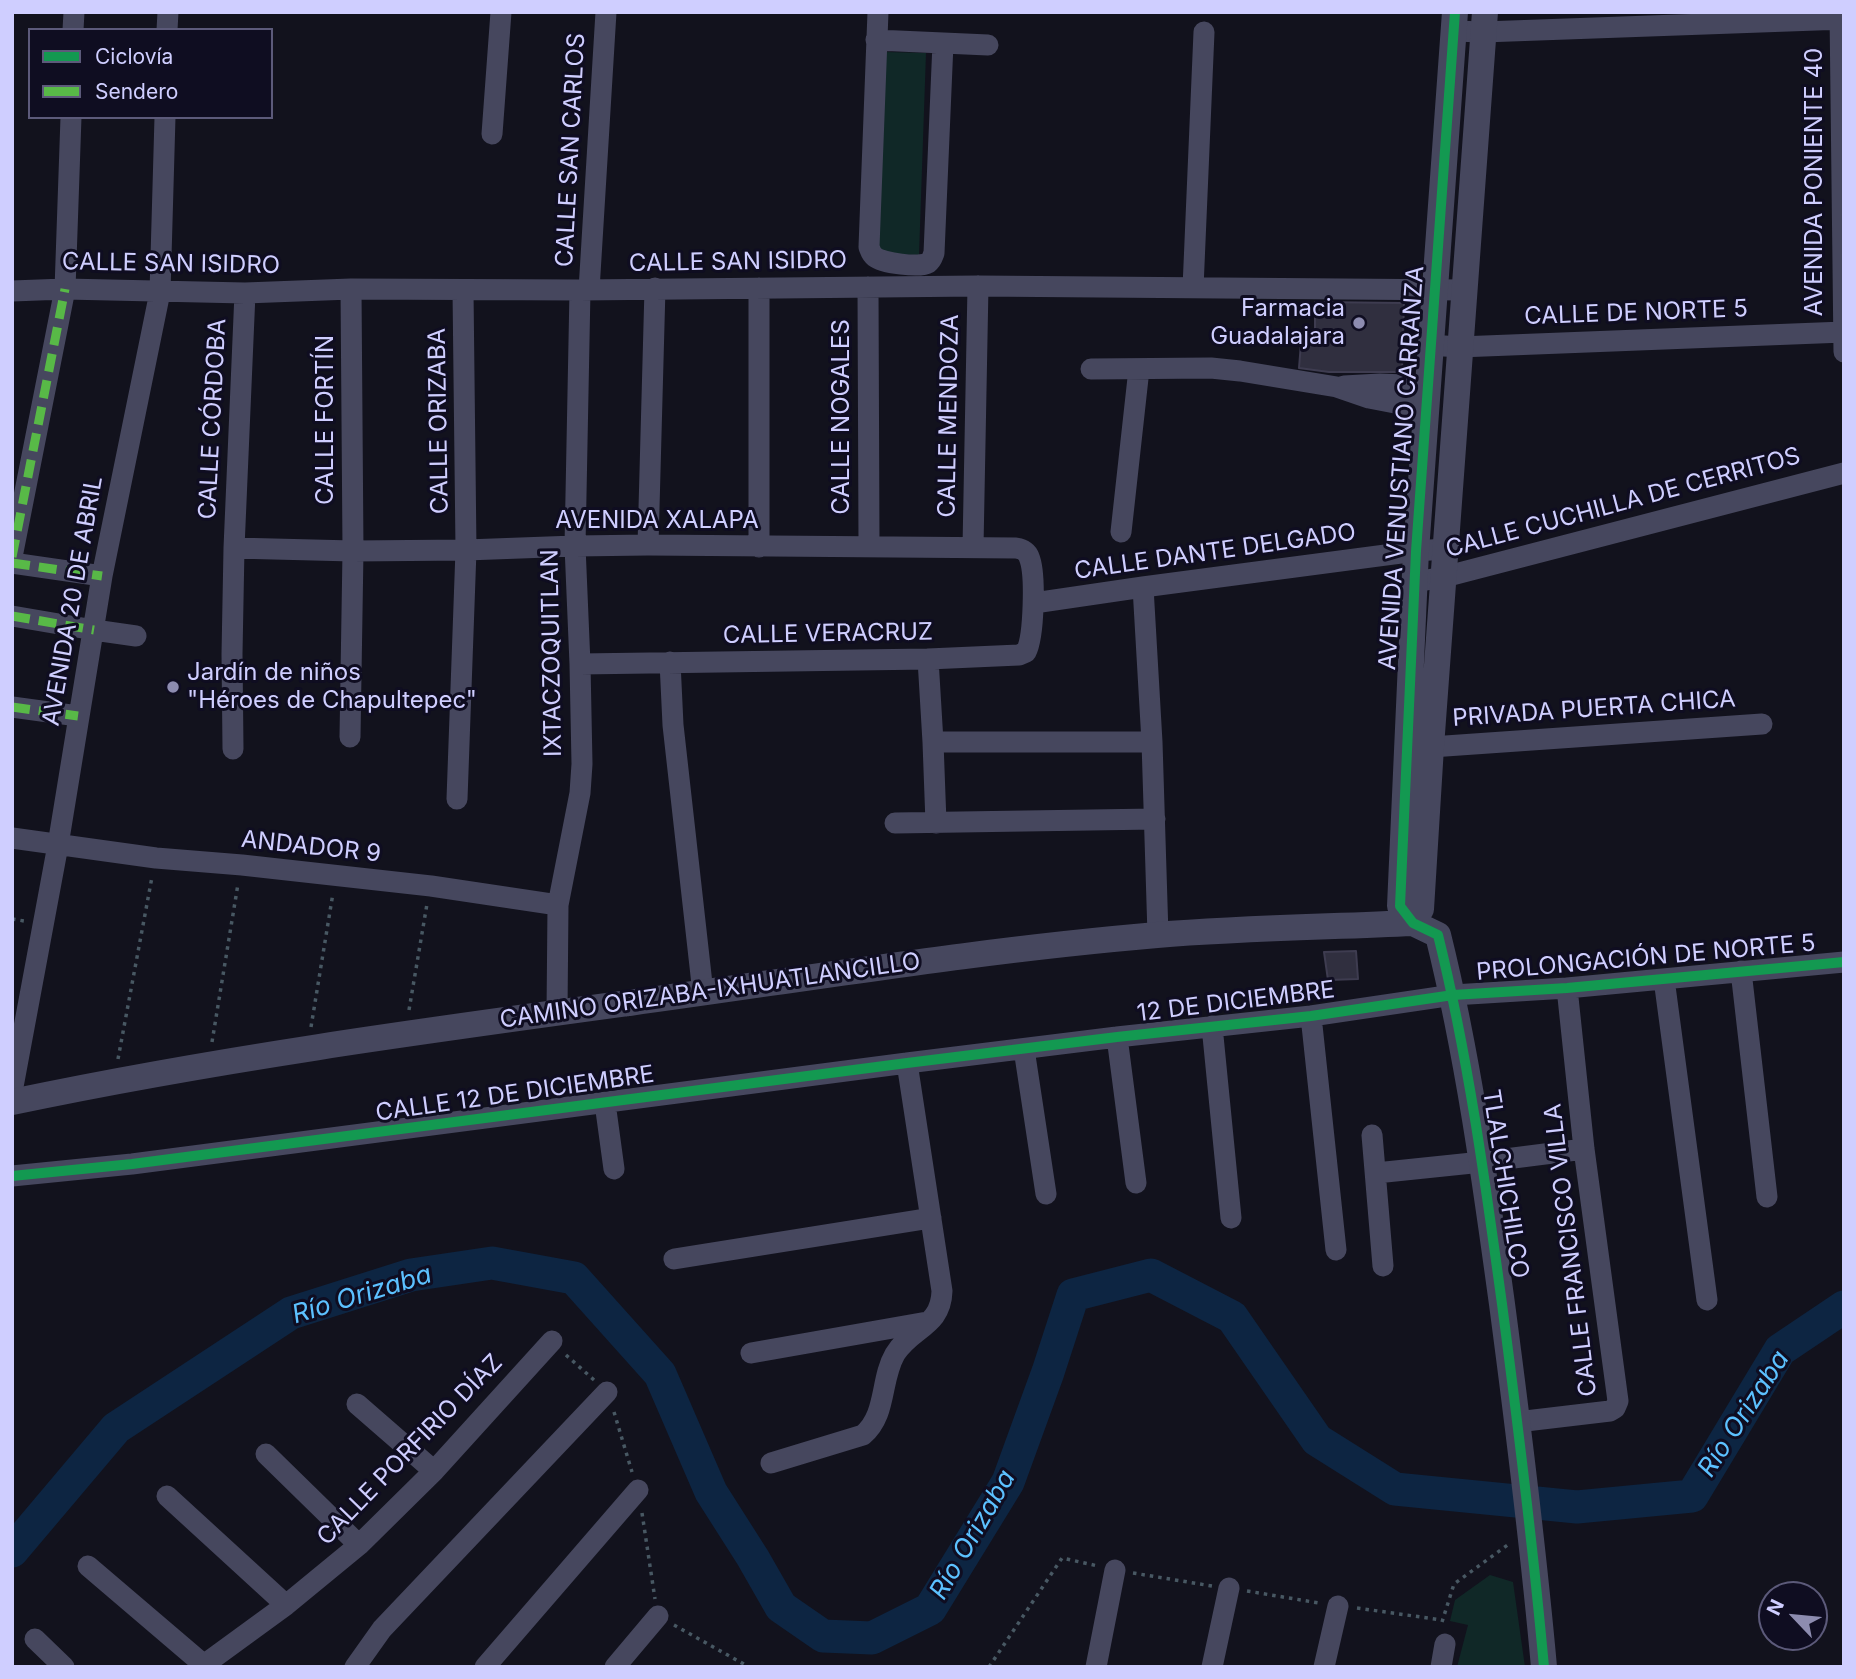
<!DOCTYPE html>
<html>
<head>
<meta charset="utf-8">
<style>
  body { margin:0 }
  #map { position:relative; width:1856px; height:1679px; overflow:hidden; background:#12121d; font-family:Inter,sans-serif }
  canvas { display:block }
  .frame { position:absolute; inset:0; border:14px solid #cfceff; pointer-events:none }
  .legend { position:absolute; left:28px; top:28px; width:245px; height:91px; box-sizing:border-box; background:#0f0d21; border:2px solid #5c5a7a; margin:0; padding:9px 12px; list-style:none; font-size:21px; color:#cfceff }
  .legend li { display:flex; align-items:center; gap:14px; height:35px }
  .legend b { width:35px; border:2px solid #5c5a7a }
  .north { position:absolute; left:1758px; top:1581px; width:70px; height:70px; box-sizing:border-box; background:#0f0d21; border:2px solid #5c5a7a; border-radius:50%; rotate:296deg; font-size:19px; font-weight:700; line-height:28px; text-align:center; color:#cfceff }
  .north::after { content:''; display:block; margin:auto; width:24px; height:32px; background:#8d8cb0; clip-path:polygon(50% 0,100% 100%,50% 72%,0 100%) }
</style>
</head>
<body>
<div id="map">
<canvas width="1856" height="1679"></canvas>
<div class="frame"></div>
<ul class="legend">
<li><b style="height:9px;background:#139951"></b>Ciclovía</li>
<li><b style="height:9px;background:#58b947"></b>Sendero</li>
</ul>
<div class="north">N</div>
</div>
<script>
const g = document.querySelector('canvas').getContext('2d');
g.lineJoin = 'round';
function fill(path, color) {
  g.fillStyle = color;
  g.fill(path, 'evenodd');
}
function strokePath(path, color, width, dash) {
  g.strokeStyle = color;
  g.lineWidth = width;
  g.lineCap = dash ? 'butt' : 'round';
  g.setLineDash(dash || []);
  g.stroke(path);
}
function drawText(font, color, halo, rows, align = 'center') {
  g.font = font + ' Inter,sans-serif';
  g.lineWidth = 6;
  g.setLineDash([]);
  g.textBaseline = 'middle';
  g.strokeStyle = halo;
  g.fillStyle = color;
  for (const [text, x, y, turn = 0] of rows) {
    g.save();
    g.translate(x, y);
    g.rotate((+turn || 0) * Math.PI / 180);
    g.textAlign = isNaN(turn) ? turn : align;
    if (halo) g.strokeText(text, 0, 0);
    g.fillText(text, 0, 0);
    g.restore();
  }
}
const green = new Path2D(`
  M885,52L926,53L919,255L878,254Z
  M1490,1575L1513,1582L1525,1667H1457L1468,1625L1450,1621L1455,1600Z`);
const river = new Path2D(`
  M12,1551L116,1428L291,1313L411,1275L492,1263L574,1278L660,1374L711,1492L753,1558L781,1607L823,1636L872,1638L930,1609L1008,1482L1048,1372L1073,1295L1151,1275L1232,1317L1317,1440L1395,1489L1577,1507L1692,1496L1780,1350L1844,1307`);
const building = new Path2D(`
  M1315,302L1404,303L1402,372H1329L1299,368L1301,343L1315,344Z
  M1356,951L1358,979L1328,980L1324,952Z`);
const path = new Path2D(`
  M12,919L24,921
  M409,1010L427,904
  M311,1027L333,893
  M212,1042L238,884
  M118,1059L152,877
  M566,1355L594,1380
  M614,1412L632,1472
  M642,1513L655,1599
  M1133,1573L1212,1586
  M1247,1591L1319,1603
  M1357,1608L1442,1620
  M1442,1622L1454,1584L1509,1544
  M674,1625L749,1667
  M989,1667L1062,1558L1098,1566`);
const minor = new Path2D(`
  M878,12L869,247C871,252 871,254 875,257C882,263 920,268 928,263C932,260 932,258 934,253L943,43
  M1840,12L1844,352
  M73,30L74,12
  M167,30L168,12
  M1454,31L1483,32L1844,19
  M876,40L988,45
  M492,134L501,12
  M868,287L869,546
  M759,288V547
  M1193,288L1204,32
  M589,290L606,12
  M12,291L65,289L245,293L351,289L580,290L978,286L1464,290
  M1430,345L1459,347L1844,332
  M1091,369L1211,368L1240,371L1337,387L1369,398L1426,409
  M1344,386L1380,384L1429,386
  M1121,532L1139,369
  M648,545L655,288
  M973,547L978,286
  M234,548L353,551L466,550L575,546L648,545L1016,548C1022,549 1027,551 1029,557C1036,573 1034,637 1026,652L1019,655L928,659L580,664
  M12,557L65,289L71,117
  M12,563L102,576
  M1415,582L1444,577L1844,473
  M1143,587L1152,742L1158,935
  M1034,603L1143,587L1416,551L1445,549
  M12,616L94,630L136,636
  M928,659L933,742L936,823
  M670,662L673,725L703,993
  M12,707L78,716
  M350,737L353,551L351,289
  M933,742H1152
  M1431,747L1762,724
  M233,749L232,654L234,548L245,293
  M457,799L466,550L463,290
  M895,823L1155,819
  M12,838L156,858L242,865L431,886L558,905
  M1741,971L1767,1197
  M1664,979L1707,1300
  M557,1013L558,905L580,793L582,764L580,664L575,546L580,290
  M1311,1016L1336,1250
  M1212,1026L1231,1218
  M1117,1037L1136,1183
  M1024,1049L1046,1194
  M12,1092L58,845L102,576L160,292L165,117
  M605,1103L614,1169
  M1372,1135L1383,1266
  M1376,1173L1482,1162L1584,1149
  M12,1176L132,1164L907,1063L1117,1037L1311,1016L1453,995L1567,988L1844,962
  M674,1259L931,1218
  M751,1353L927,1322
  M357,1404L434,1471
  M1517,1422L1610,1411L1615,1408L1618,1401L1584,1149L1567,988
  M266,1454L359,1545
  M771,1463L863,1435C887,1415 880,1380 895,1354C912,1327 941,1327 942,1291L907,1063
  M167,1496L286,1605
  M88,1566L204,1665
  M35,1639L64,1667
  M201,1667L286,1605L359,1545L434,1471L552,1341
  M355,1667L382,1629L607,1392
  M485,1667L638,1490
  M615,1667L658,1616
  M1096,1667L1115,1570
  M1212,1667L1229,1588
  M1324,1667L1338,1606
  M1441,1667L1445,1644`);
const tertiary = new Path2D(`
  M1455,12L1416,551L1400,906L1413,923L1438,935C1468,1056 1485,1180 1502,1304C1518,1425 1533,1545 1544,1667
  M1413,923L1421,909L1431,747L1485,12
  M12,1102C216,1059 423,1031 629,1003C805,979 980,950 1157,935C1242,928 1328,927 1413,923`);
const quiet = new Path2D(`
  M12,557L65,289
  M12,563L102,576
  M12,616L94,630
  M12,707L78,716`);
const cycleway = new Path2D(`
  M1455,12L1416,551L1400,906L1413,923L1438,935C1468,1056 1485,1180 1502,1304C1518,1425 1533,1545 1544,1667
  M12,1176L132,1164L907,1063L1117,1037L1311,1016L1453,995L1567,988L1844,962`);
const markers = [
  [1359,323,7,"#8d8cb0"],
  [173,687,7,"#8d8cb0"]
];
const streetNames = [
  ["CALLE SAN CARLOS",571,150,-87],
  ["AVENIDA PONIENTE 40",1815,182,-90],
  ["CALLE SAN ISIDRO",738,262,-1],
  ["CALLE SAN ISIDRO",171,264,1],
  ["CALLE DE NORTE 5",1636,313,-2],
  ["CALLE MENDOZA",949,416,-89],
  ["CALLE NOGALES",842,417,-90],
  ["CALLE CÓRDOBA",213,419,-87],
  ["CALLE FORTÍN",326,420,-90],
  ["CALLE ORIZABA",439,421,-91],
  ["AVENIDA VENUSTIANO CARRANZA",1402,468,-86],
  ["CALLE CUCHILLA DE CERRITOS",1623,503,-15],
  ["AVENIDA XALAPA",657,521],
  ["CALLE DANTE DELGADO",1215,552,-8],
  ["AVENIDA 20 DE ABRIL",73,601,-80],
  ["CALLE VERACRUZ",828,634,-1],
  ["IXTACZOQUITLAN",552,653,-91],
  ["PRIVADA PUERTA CHICA",1594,709,-4],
  ["ANDADOR 9",311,847,6],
  ["PROLONGACIÓN DE NORTE 5",1646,958,-5],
  ["CAMINO ORIZABA-IXHUATLANCILLO",710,991,-8],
  ["12 DE DICIEMBRE",1236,1002,-7],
  ["CALLE 12 DE DICIEMBRE",515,1094,-8],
  ["TLALCHICHILCO",1505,1184,81],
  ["CALLE FRANCISCO VILLA",1571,1250,-97],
  ["CALLE PORFIRIO DÍAZ",410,1450,-46]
];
const poiNames = [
  ["Farmacia",1345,309],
  ["Guadalajara",1345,337],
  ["Jardín de niños",187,673,"left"],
  ["\"Héroes de Chapultepec\"",187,701,"left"]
];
const waterNames = [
  ["Río Orizaba",362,1295,-17],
  ["Río Orizaba",1744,1414,-57],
  ["Río Orizaba",973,1535,-60]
];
fill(green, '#102827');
strokePath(river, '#0d2542', 33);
fill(building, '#302f3f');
strokePath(building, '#3e3c50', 2);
strokePath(path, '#485863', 3.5, [3.5, 5]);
strokePath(minor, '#46475e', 21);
strokePath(tertiary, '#46475e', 26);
strokePath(quiet, '#58b947', 9, [18, 9]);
strokePath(cycleway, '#139951', 10);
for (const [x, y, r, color] of markers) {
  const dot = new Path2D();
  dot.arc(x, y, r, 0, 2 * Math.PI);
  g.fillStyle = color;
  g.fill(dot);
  strokePath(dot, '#0f0d21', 2.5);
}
drawText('24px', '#cfceff', '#0f0d21', streetNames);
drawText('24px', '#cfceff', '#0f0d21', poiNames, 'right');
drawText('italic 26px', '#5cc1ff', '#0f0d21', waterNames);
</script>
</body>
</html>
